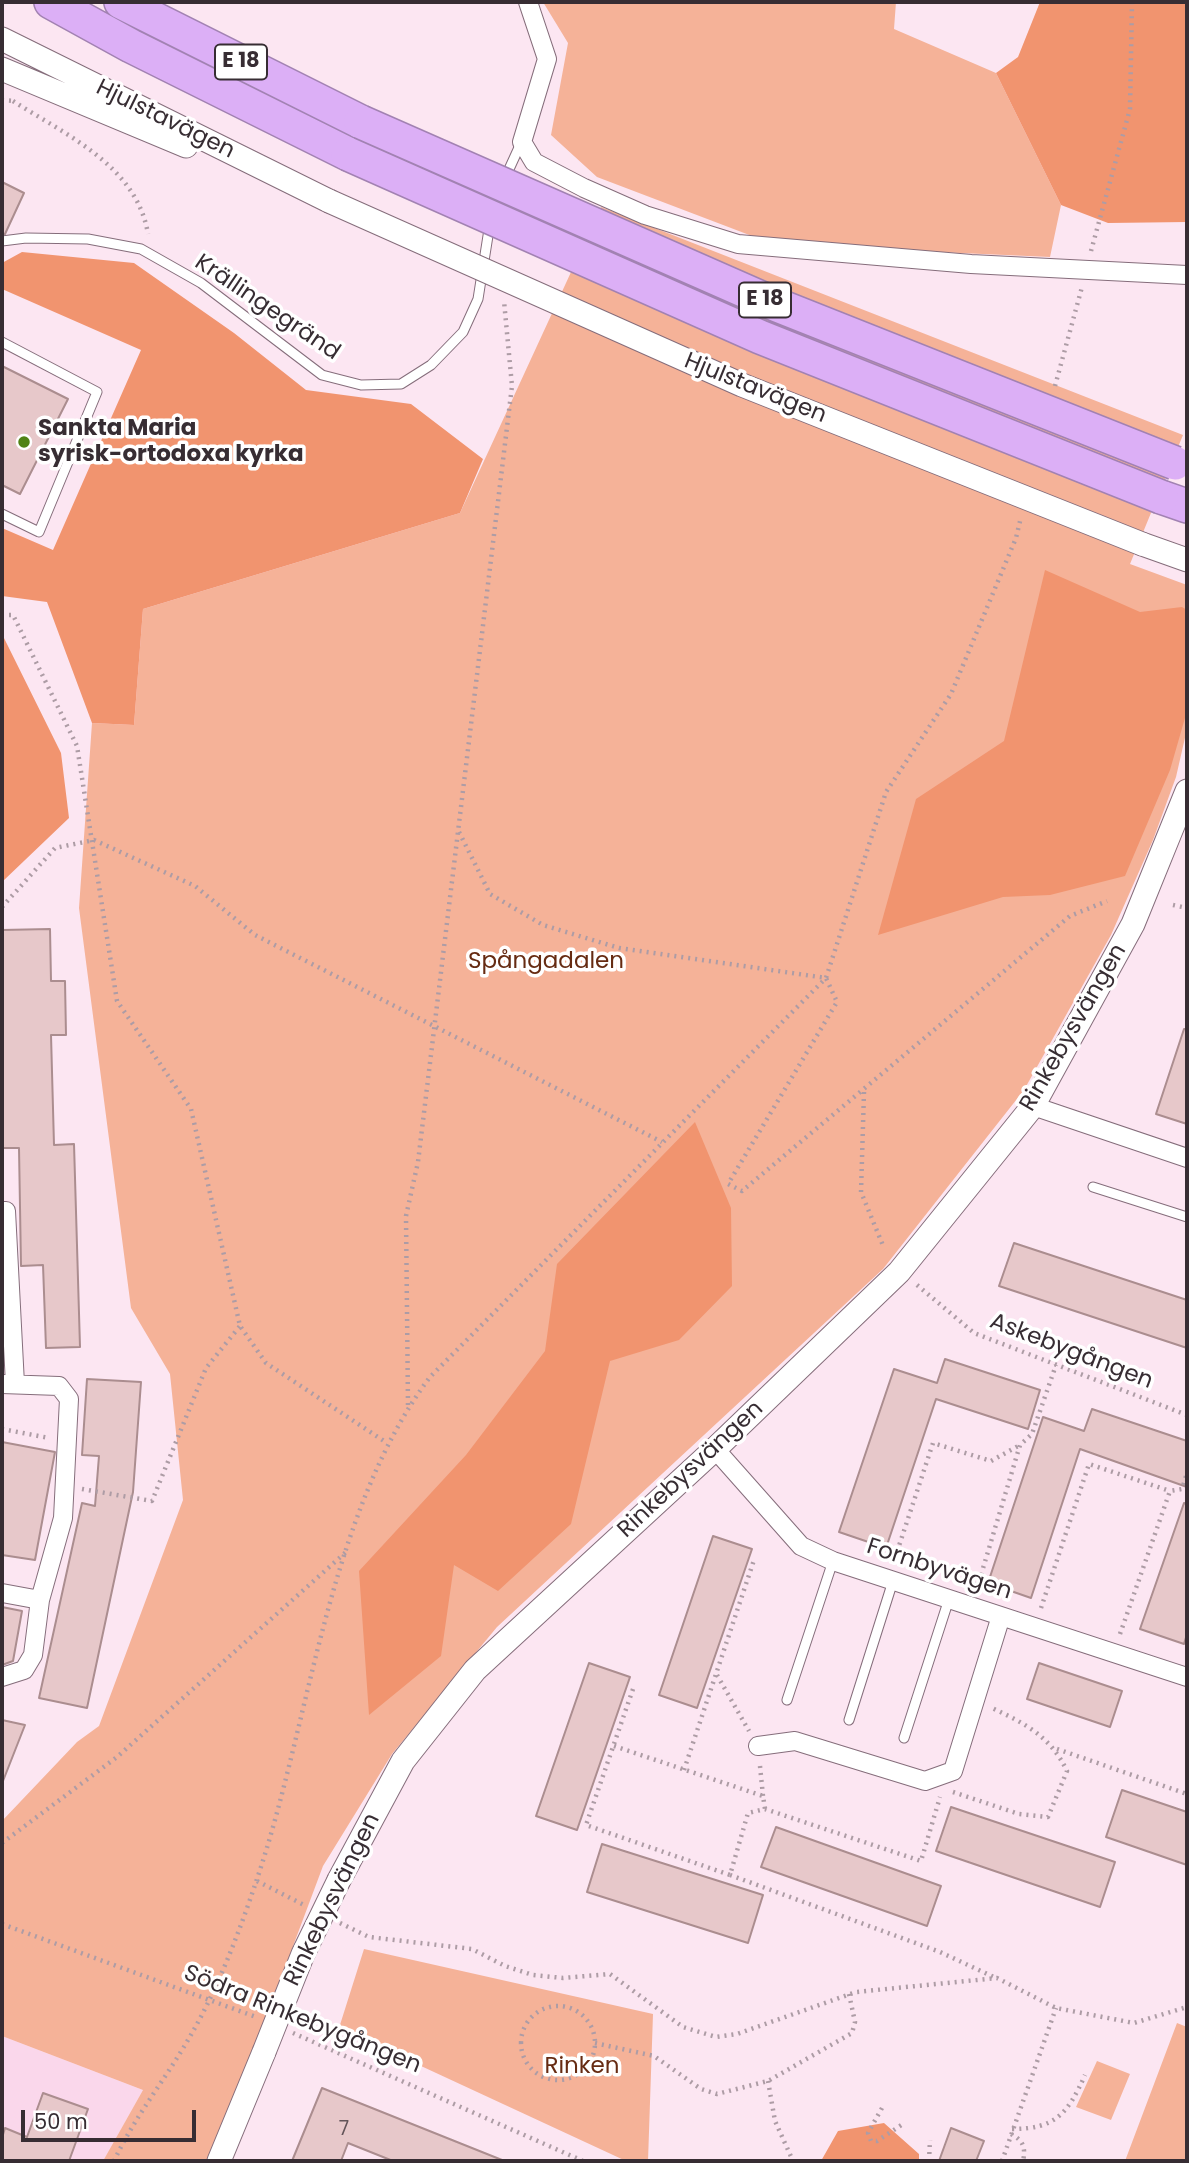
<!DOCTYPE html>
<html>
<head>
<meta charset="utf-8">
<style>
  body { margin:0 }
  #map { position:relative; width:1189px; height:2163px; overflow:hidden; background:#fce6f2; font-family:Poppins,sans-serif }
  canvas { display:block }
  .frame { position:absolute; inset:0; border:4px solid #372d33; pointer-events:none }
  .scale { position:absolute; left:21px; top:2110px; width:175px; height:32px; box-sizing:border-box; border:4px solid #372d33; border-top:0; padding-left:9px; font-size:21px; line-height:24px; white-space:nowrap; color:#372d33; -webkit-text-stroke:5px #fff; paint-order:stroke }
</style>
</head>
<body>
<div id="map">
<canvas width="1189" height="2163"></canvas>
<div class="frame"></div>
<div class="scale">50 m</div>
</div>
<script>
const g = document.querySelector('canvas').getContext('2d');
g.lineJoin = 'round';
function fill(path, color) {
  g.fillStyle = color;
  g.fill(path, 'evenodd');
}
function strokePath(path, color, width, dash) {
  g.strokeStyle = color;
  g.lineWidth = width;
  g.lineCap = dash ? 'butt' : 'round';
  g.setLineDash(dash || []);
  g.stroke(path);
}
function drawText(font, color, halo, rows, align = 'center') {
  g.font = font + ' Poppins,sans-serif';
  g.lineWidth = 7;
  g.setLineDash([]);
  g.textBaseline = 'middle';
  g.strokeStyle = halo;
  g.fillStyle = color;
  for (const [text, x, y, turn = 0] of rows) {
    g.save();
    g.translate(x, y);
    g.rotate((+turn || 0) * Math.PI / 180);
    g.textAlign = isNaN(turn) ? turn : align;
    if (halo) g.strokeText(text, 0, 0);
    g.fillText(text, 0, 0);
    g.restore();
  }
}
const built = new Path2D(`
  M2,2036L143,2090L103,2161H2Z`);
const green = new Path2D(`
  M543,2H896L894,29L996,73L1061,205L1050,257L871,249L752,236L597,177L551,135L568,43Z
  M601,207L1183,435L1130,564L1187,585V729L1176,777L1153,840L1111,935L1024,1090L883,1269L497,1627L392,1754L323,1866L262,2029L207,2161H103L143,2090L2,2036V1821L77,1742L99,1726L183,1500L170,1374L131,1308L79,908L92,723L134,725L143,609L460,513Z
  M364,1949L653,2014L648,2161H626L339,2028Z
  M1177,2023L1187,2027V2161H1125Z
  M1097,2061L1130,2074L1111,2120L1076,2107Z`);
const forest = new Path2D(`
  M1040,2H1187V222L1108,223L1061,205L996,73L1018,57Z
  M22,252L134,263L234,333L306,390L411,404L483,459L460,513L143,609L134,725L92,723L47,602L2,596V528L53,550L141,350L2,289V263Z
  M1045,570L1140,612L1182,607L1187,610V711L1170,770L1125,876L1050,895L1003,897L878,935L916,799L1004,741Z
  M2,634L61,753L69,818L2,882Z
  M695,1122L731,1208L732,1286L679,1340L610,1361L571,1524L498,1591L454,1565L441,1656L369,1715L359,1571L466,1455L545,1351L557,1264Z
  M884,2123L919,2154V2161H821L838,2131Z`);
const building = new Path2D(`
  M2,182L24,193L5,234H2Z
  M2,366L68,399L20,494L2,485Z
  M50,929L51,981H65L66,1035H51L54,1145L74,1144L80,1347L46,1348L43,1265L21,1266L19,1148H2V930Z
  M1184,1029H1187V1124L1156,1114Z
  M1014,1243L1187,1300V1348L999,1286Z
  M945,1359L1040,1390L1028,1429L936,1399L886,1548L839,1532L894,1369L937,1383Z
  M87,1379L141,1382L133,1492L87,1708L39,1698L82,1503L95,1506L99,1456L82,1455Z
  M1092,1409L1187,1441V1487L1080,1449L1031,1598L988,1583L1043,1417L1084,1431Z
  M2,1442L55,1452L35,1560L2,1555Z
  M1184,1503L1187,1504V1634L1184,1644L1140,1629Z
  M713,1536L752,1549L697,1708L659,1695Z
  M2,1607L22,1611L13,1661L2,1665Z
  M589,1663L630,1677L577,1830L536,1816Z
  M1039,1663L1122,1691L1110,1727L1027,1699Z
  M2,1720L25,1725L3,1781L2,1780Z
  M1122,1790L1187,1812V1865L1106,1837Z
  M951,1807L1115,1862L1100,1907L936,1851Z
  M776,1827L941,1886L927,1926L761,1867Z
  M602,1844L763,1895L748,1943L587,1892Z
  M322,2088L502,2160V2161H393L348,2143L341,2161H292Z
  M43,2093L88,2109L69,2161H2V2138L5,2128L27,2137Z
  M951,2128L984,2141L976,2161H939Z`);
const path = new Path2D(`
  M2,100L16,101
  M13,101C66,135 137,166 148,234
  M1091,251L1130,109L1132,2
  M1055,386L1082,287
  M2,615H13L77,746L117,1001L191,1109L240,1326L266,1363L387,1443
  M459,832L490,894L543,925L619,948L826,978L837,1002L728,1184L742,1191L1070,916L1107,901
  M1173,905L1187,908
  M2,907L55,848L94,840L195,886L255,935L662,1142
  M864,1092L861,1192L884,1248
  M917,1285L974,1333L1187,1415
  M408,1405L406,1216L418,1162L512,386L504,301
  M2,1429L49,1438
  M82,1489L152,1501L206,1368L240,1326
  M895,1558L933,1443L991,1461L1020,1445
  M975,1584L978,1585L1020,1445L1032,1434L1056,1365
  M1041,1608L1089,1464L1170,1491
  M1120,1634L1170,1491L1182,1489L1187,1473
  M717,1675L749,1731
  M633,1689L586,1825L730,1875L748,1813L765,1809L921,1861L940,1797
  M614,1746L763,1796L765,1809
  M1057,1749L1187,1794
  M760,1766L763,1796
  M684,1770L754,1560
  M953,1792L1019,1814L1048,1817L1067,1771C1050,1736 1026,1724 992,1708
  M2,1843L117,1757L346,1552
  M730,1875L940,1952L996,1978
  M257,1881L304,1905
  M340,1923L369,1937L472,1949L505,1966L533,1975L563,1978L610,1974L683,2027L716,2037L737,2034L856,1992L997,1978L1056,2008L1134,2023L1187,2007
  M2,1924L256,2017
  M521 2043a37 37 0 1 1 74 0a37 37 0 1 1-74 0Z
  M293,2033L583,2161
  M595,2043L654,2056L701,2089L717,2094L768,2081L852,2033L855,2022L849,1994
  M768,2081L775,2121L793,2161
  M882,2108L868,2133L871,2141H877L903,2124
  M1012,2129C1056,2129 1068,2113 1085,2075
  M1011,2134C1023,2140 1026,2148 1023,2161
  M114,2161C134,2118 164,2081 188,2040C217,1991 239,1933 257,1879C311,1719 328,1513 430,1377L826,978L886,792L951,694L1016,538L1021,517
  M929,2161L930,2140
  M1002,2161L1056,2008`);
const service = new Path2D(`
  M505,178L521,143
  M2,241L26,238L88,239L141,249L201,283L322,375L361,385L401,384L431,365L463,332L478,299L490,223
  M2,342L97,392L39,532L2,514
  M1093,1187L1187,1217
  M787,1700L833,1561
  M849,1720L893,1581
  M904,1738L949,1599`);
const minor = new Path2D(`
  M528,2L547,59L522,142L534,162L584,188L645,215L738,244L971,264L1187,275
  M1033,1106L1187,1158
  M2,1211H6L15,1384
  M2,1384L59,1386L69,1399L63,1518L40,1600L33,1655L24,1670L2,1677
  M715,1449L801,1546L833,1561L1187,1677
  M2,1593L40,1600
  M758,1746L795,1741L925,1781L953,1771L1001,1616`);
const tertiary = new Path2D(`
  M2,39L329,201
  M2,69L186,146
  M1142,544L1187,560
  M339,1880L403,1761L475,1670L715,1449L899,1272L1033,1106L1133,924L1187,791
  M219,2161L264,2052`);
const motorway = new Path2D(`
  M51,2L131,46L348,154
  M121,2L361,122
  M1161,497L1187,506`);
const tertiaryBridge = new Path2D(`
  M329,201L742,385L1142,544
  M264,2052L303,1954L339,1880`);
const motorwayBridge = new Path2D(`
  M361,122L777,305L1175,463
  M348,154L760,337L1161,497`);
const markers = [
  [24,442,7,"#508215"]
];
const numberNames = [
  ["7",344,2130]
];
const shields = [
  [241,62,52],
  [765,300,52]
];
const shieldNames = [
  ["E 18",241,62],
  ["E 18",765,300]
];
const streetNames = [
  ["Hjulstavägen",165,120,26],
  ["Krällingegränd",267,308,34],
  ["Hjulstavägen",755,389,22],
  ["Rinkebysvängen",1074,1028,-60],
  ["Askebygången",1071,1352,21],
  ["Rinkebysvängen",691,1470,-43],
  ["Fornbyvägen",939,1570,18],
  ["Rinkebysvängen",333,1900,-64],
  ["Södra Rinkebygången",302,2020,22]
];
const poiNames = [
  ["Sankta Maria",38,429],
  ["syrisk-ortodoxa kyrka",38,455]
];
const parkNames = [
  ["Spångadalen",546,962],
  ["Rinken",582,2067]
];
fill(built, '#fad7eb');
fill(green, '#f5b298');
fill(forest, '#f1946f');
fill(building, '#e7c8ca');
strokePath(building, '#ab8d8f', 2);
strokePath(service, '#856d7b', 11);
strokePath(minor, '#856d7b', 20);
strokePath(tertiary, '#856d7b', 25);
strokePath(motorway, '#a282b2', 36);
strokePath(path, '#ad9ca5', 4.5, [2, 5]);
strokePath(service, '#fff', 9);
strokePath(minor, '#fff', 18);
strokePath(tertiary, '#fff', 23);
strokePath(motorway, '#dcaff6', 33);
strokePath(tertiaryBridge, '#856d7b', 25, []);
strokePath(motorwayBridge, '#a282b2', 36, []);
strokePath(tertiaryBridge, '#fff', 23);
strokePath(motorwayBridge, '#dcaff6', 33);
for (const [x, y, r, color] of markers) {
  const dot = new Path2D();
  dot.arc(x, y, r, 0, 2 * Math.PI);
  g.fillStyle = color;
  g.fill(dot);
  strokePath(dot, '#fff', 2.5);
}
drawText('19px', '#635459', null, numberNames);
for (const [x, y, w] of shields) {
  const box = new Path2D();
  box.roundRect(x - w / 2, y - 17.5, w, 35, 5);
  g.fillStyle = '#fff';
  g.fill(box);
  strokePath(box, '#372d33', 2);
}
drawText('bold 21px', '#372d33', null, shieldNames);
drawText('23px', '#372d33', '#fff', streetNames);
drawText('bold 23px', '#372d33', '#fff', poiNames, 'left');
drawText('23px', '#662b12', '#fff', parkNames);
</script>
</body>
</html>
